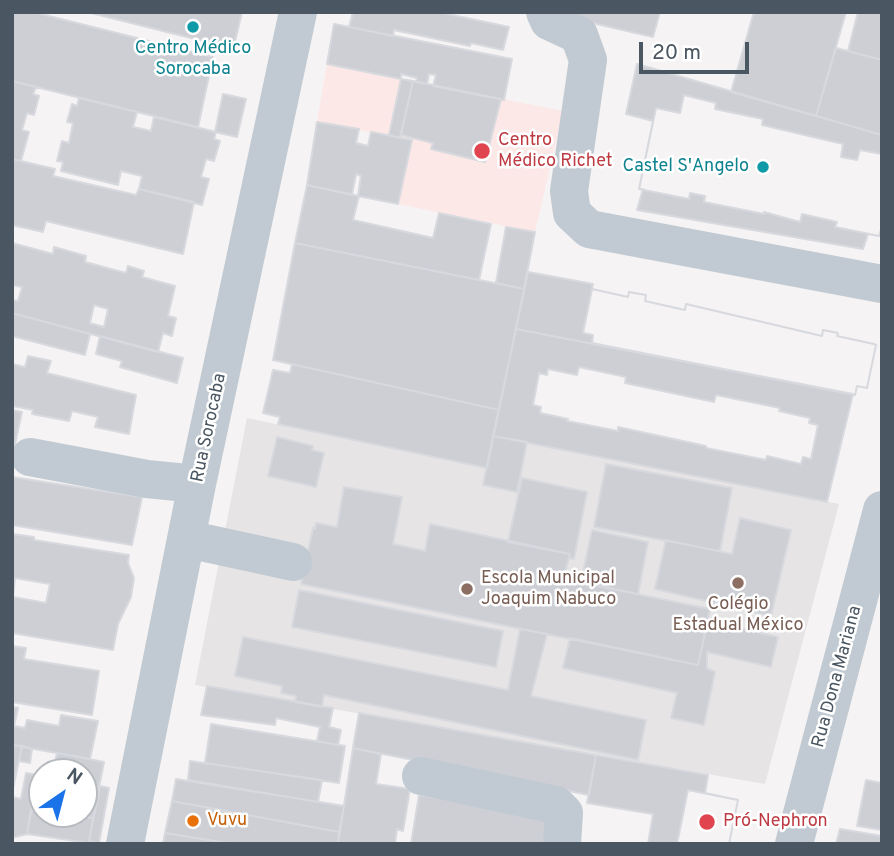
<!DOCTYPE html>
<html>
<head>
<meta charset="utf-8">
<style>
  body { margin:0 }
  #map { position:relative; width:894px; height:856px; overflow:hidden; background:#f5f3f3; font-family:Overpass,sans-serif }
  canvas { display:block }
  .frame { position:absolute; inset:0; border:14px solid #4a5661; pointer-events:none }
  .north { position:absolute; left:28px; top:758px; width:70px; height:70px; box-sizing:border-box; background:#fff; border:2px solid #b7bbc0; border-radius:50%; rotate:35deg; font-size:19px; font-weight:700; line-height:28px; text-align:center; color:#4a5661 }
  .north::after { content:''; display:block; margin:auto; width:24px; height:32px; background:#1a73e8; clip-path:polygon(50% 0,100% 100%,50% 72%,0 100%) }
  .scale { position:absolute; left:639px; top:42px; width:110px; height:32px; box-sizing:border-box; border:4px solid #4a5661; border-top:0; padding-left:9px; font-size:21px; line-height:24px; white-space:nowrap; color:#4a5661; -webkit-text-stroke:5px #fff; paint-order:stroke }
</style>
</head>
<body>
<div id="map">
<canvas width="894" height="856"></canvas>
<div class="frame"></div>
<div class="north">N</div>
<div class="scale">20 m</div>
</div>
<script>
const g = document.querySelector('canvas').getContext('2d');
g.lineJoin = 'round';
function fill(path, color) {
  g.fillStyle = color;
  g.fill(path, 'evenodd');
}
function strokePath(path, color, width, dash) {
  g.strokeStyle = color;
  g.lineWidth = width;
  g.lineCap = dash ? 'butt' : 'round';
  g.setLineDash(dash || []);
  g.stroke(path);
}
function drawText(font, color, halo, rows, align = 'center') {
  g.font = font + ' Overpass,sans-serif';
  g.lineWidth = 5;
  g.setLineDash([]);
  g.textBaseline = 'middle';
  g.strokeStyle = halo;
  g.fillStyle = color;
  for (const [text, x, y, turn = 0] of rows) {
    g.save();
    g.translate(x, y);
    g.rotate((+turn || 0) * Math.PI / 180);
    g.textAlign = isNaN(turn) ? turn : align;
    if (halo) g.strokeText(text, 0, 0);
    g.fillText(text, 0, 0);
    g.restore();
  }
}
const education = new Path2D(`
  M247,418L486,468L493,436L839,504L765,784L195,685Z`);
const medical = new Path2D(`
  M327,64L563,111L535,232L398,204L412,140L317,122Z`);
const building = new Path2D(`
  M12,12H33L213,57L198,127L12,81Z
  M87,12H242L234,46L215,42V44Z
  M353,12H438L509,27L503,50L471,43L470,46L394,30L393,36L349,27Z
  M576,12H660L653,37L575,19Z
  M754,12H846L816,116L731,92Z
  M858,12H882V60L848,51Z
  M334,24L512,59L504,100L433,86L436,75L429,74L427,84L416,82L417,78L401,74V79L327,64Z
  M836,48L882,60V135L816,116Z
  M637,64L882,135V226L879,236L868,234L863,249L637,210L643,189H639L653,121L626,114Z
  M401,79L413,81L400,138L389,135Z
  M12,81L36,87L33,94L39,96L34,115L27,113L22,130L29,132L21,161L12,159Z
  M413,81L501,99L485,162L431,149L433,143L401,135Z
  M223,94L246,99L237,137L215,132Z
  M684,95L716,103L715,109L763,119L762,125L843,144L841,157L857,160L860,150L882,154V226L879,236L835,227L837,222L802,214L800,222L764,212V214L704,202L705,196L690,193L689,199L639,189L656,108L680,113Z
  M79,98L137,112L133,127L151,131L154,117L216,132L214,139L220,141L214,161L206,159L201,177L209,179L202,205L139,189L142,176L121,171L118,185L61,171L63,162L57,161L62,141L69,143L73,123L67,122L72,104L77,106Z
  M317,122L359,129L356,143L368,146L371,132L412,140L398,204L358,196L361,176L356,174L352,195L307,185Z
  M12,159L55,169L53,176L136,195L139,189L194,202L183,254L46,221L43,232L12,225Z
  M307,185L359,196L353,220L433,238L439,213L491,224L479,280L295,243Z
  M506,227L535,232L524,289L496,283Z
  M12,243L53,254L54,247L86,256L85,262L126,273L128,266L144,271L142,277L175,286L168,316L176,318L172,336L163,333L158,352L12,313V300L18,301L22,287L12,285ZM94,305L108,309L104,327L90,323Z
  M295,243L524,289L499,410L273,360Z
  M528,272L593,284L592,289L628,297L629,292L646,295L645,301L685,310L686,304L822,336L823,330L838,333L837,336L874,344L876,345L867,388L857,386L855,395L516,329Z
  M592,289L628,297L629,292L646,295L645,301L685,310L686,304L822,336L823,330L838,333L837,336L874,344L876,345L867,388L857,386L855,395L592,343L593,335L583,333Z
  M12,313L90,334L85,355L12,336Z
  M516,329L853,394L827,502L493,436Z
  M100,336L183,358L177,383L120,367L122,361L96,354Z
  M28,356L51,361L47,373L136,395L129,434L95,427L98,417L72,411L69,421L32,414L33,410L13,406L12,410V364L25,367Z
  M292,364L499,410L487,468L278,424L280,417L263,413L273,370L290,373Z
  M579,367L626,377L625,383L714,402L716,395L780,408L779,411L810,418L809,423L818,425L811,459L803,457L801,464L767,456L766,460L706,448V446L618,427V431L567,421L568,419L540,413L541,407L533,405L539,373L547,375L548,369L577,375Z
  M12,410L22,412L12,458Z
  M493,436L527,442L517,492L483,485Z
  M277,437L313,446L312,450L324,453L316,487L268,476Z
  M606,464L732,488L720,551L594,527Z
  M12,477L142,497L132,545L12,525Z
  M522,478L587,492L574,559L569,558L570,554L508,542Z
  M344,487L402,497L393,544L425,551L430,524L570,554L563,579L710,609L698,665L301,584L313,528L315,529L316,523L337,527Z
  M740,518L791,530L771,616L655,589L666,540L732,554Z
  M592,530L648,542L638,594L581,582Z
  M12,534L34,537V540L129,555L128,563L134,578L131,597L118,624L113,650L12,633ZM15,578L50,584L46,603L13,597Z
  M299,590L503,631L496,667L292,627Z
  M708,621L778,637L771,667L707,652V668L715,672L704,725L671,718L677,693L563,668L570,638L698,665Z
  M520,629L547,634L531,696L646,720L638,760L324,695L322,707L295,702L296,696L281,693L282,686L235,676L243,637L508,690Z
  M12,646L26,648L24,659L99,671L92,715L12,702Z
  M207,686L333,708L329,727L341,730L338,745L317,741L320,727L276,718L275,725L201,715Z
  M12,707L18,708L14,726L25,728L27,720L59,726L61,715L98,721L90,759L12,745Z
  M359,713L596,755L589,795L353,748Z
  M211,724L345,746L339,783L205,763Z
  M12,745L22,746L12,793Z
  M22,746L32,749L30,763L19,761Z
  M353,748L381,754L376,784L410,789L403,831L397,829L395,844H338Z
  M57,753L104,762L99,787L84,784V772H53Z
  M596,755L708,775L705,793L738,800L729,844H648L653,814L587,803Z
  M190,761L322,780L318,802L188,780Z
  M26,773L38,775L27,834L15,837L12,836V797L21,799Z
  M38,775L42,776V812L31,810Z
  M176,779L344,806L339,832L172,801Z
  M866,780L882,783V830L857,826Z
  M84,784L99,787L93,818L74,814H84Z
  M100,786L109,788L99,843L89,841Z
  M688,790L738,800L729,844H677Z
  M419,795L556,818L551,844H411Z
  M172,801L339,832L338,844H233L165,833Z
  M31,810L42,814H74L93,818L89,843L27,834Z
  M840,829L882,836V844H836Z
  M165,833L233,844H163Z`);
const minor = new Path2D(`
  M545,12L549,21L579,35L588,60L569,191L572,213L589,229L882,284
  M30,457L147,479L197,484
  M187,539L293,562
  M421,776L556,805L564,813L562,844
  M125,844L197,484L298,12
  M794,844L882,510`);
const markers = [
  [193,27,7,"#0f9aa8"],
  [482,151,9,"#e0444e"],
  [763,167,7,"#0f9aa8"],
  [738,583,7,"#8d6e63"],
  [467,589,7,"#8d6e63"],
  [193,821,7,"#e8710a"],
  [707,822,9,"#e0444e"]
];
const cultureNames = [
  ["Centro Médico",193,49],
  ["Sorocaba",193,70],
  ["Castel S'Angelo",749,167,"right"]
];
const healthNames = [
  ["Centro",498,141],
  ["Médico Richet",498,162],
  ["Pró-Nephron",723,822]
];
const streetNames = [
  ["Rua Sorocaba",210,428,-78],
  ["Rua Dona Mariana",838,677,-75]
];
const educationNames = [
  ["Escola Municipal",481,579],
  ["Joaquim Nabuco",481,600],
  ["Colégio",738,605,"center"],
  ["Estadual México",738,626,"center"]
];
const foodNames = [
  ["Vuvu",207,821]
];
fill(education, '#e6e4e5');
fill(medical, '#fce8e6');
fill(building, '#cdcfd5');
strokePath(building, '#d7d9de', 2);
strokePath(minor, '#c1cad2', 38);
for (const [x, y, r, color] of markers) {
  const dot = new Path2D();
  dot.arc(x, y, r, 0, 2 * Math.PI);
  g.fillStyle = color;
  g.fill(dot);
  strokePath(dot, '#fff', 2.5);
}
drawText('18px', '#0d838f', '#fff', cultureNames);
drawText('18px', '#be3a42', '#fff', healthNames, 'left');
drawText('18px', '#4a5661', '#fff', streetNames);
drawText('18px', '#785e54', '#fff', educationNames, 'left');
drawText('18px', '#c56008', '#fff', foodNames, 'left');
</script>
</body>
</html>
